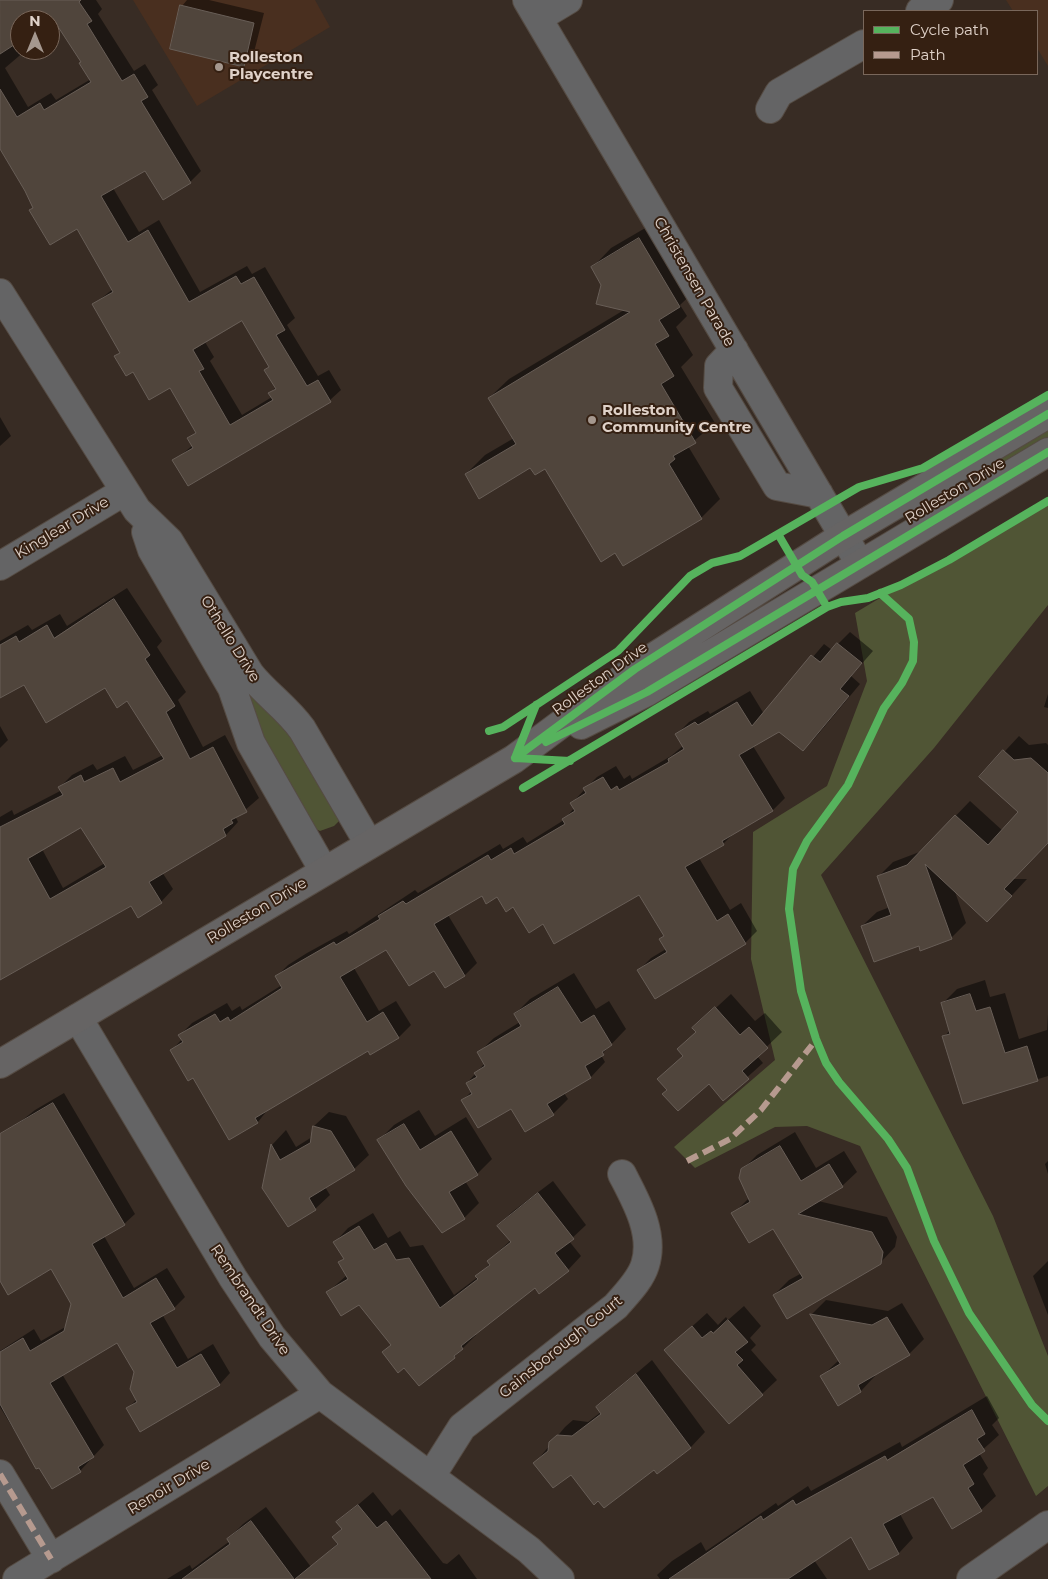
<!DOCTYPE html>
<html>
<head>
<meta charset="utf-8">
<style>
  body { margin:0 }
  #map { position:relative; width:1048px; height:1579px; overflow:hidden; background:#382c24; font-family:Montserrat,sans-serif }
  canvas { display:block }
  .legend { position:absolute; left:863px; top:10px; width:175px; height:65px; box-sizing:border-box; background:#352012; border:1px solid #79675b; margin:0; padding:6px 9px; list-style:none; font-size:15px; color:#e0d2c9 }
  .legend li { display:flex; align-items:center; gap:10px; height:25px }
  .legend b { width:25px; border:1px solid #79675b }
  .north { position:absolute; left:10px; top:10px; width:50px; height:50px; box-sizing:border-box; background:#352012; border:1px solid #79675b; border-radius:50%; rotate:0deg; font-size:14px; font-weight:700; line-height:20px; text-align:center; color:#e0d2c9 }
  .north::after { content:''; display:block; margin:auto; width:18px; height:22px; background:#a5988f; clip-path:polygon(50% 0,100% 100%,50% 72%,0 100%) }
</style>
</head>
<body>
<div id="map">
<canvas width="1048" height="1579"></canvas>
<ul class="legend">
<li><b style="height:6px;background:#56b35d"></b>Cycle path</li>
<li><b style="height:6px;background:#b69a8f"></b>Path</li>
</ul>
<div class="north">N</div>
</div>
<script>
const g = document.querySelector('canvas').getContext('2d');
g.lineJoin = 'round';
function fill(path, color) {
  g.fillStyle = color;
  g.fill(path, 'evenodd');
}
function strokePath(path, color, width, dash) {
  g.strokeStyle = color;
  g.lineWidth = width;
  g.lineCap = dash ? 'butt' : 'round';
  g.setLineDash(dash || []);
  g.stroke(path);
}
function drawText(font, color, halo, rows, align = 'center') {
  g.font = font + ' Montserrat,sans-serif';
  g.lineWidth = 4;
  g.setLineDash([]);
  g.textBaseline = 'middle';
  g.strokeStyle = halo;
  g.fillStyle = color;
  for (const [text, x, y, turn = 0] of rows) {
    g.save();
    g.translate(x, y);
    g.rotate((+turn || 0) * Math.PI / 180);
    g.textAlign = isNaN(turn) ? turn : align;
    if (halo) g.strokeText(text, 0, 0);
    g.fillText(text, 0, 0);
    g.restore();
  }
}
const built = new Path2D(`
  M133,0H315L330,27L197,106Z
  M1006,0H1048V66L1037,48V11H1013Z`);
const green = new Path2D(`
  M1048,429V439L990,474L986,467Z
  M1048,497V605L934,748L821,875L993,1216L1048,1356V1486L1036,1496L860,1146L807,1126L775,1127L695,1168L674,1147L775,1060L751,959L753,832L827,786L867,681L855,613Z
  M156,544L279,711L340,820L334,826L320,831L312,827Z`);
const shadow = new Path2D(`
  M15,0H96L102,9L98,14L134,71L145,64L158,85L152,90L201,171L190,182L145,169L113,188L139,232L159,220L200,292L247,266L252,274L265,267L295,318L287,325L318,376L329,370L341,390L330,400L189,485L174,461L193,445L189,439L197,431L170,386L133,370L116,356L121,351L94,304L113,289L78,228L0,147V18ZM53,17L83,62L91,79L56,100L51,93L28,107L5,68L25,51L20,50L18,40L20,20H49ZM243,320L270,366L266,370L276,387L270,393L272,397L242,415L210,361L214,357L205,342Z
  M187,0H209L264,13L253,56L243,66L182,6Z
  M659,220L699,287L680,305L687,316L676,327L693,355L681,367L715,423L688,446L720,499L701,518L615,551L545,468L531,466L466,474L485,455L514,438L489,398L509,379L624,310L603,285L592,268L611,248Z
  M0,417L11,436L0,446Z
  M127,588L162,641L157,647L186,692L178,700L203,747L225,735L259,798L236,818L238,822L226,835L162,872L173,889L161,902L131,905L0,979V817L12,810L14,815L62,790L60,787L72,775L93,764L97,770L125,756L133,770L163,755L128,699L105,687L24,683L0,697V641L28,625L32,630L60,614L67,626ZM82,827L105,863L63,888L42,849Z
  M850,632L873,651L851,676L860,684L815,738L803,750L779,730L753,746L785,798L773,810L735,832L723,844L699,858L730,910L741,903L757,931L745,943L639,970L651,958L666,949L660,939L665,935L640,894L543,922L498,895L482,894L448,915L477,963L465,975L445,987L434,969L387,948L354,968L379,1011L396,1001L411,1025L399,1037L371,1053L369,1050L269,1108L258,1122L230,1138L194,1077L172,1050L182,1039L180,1035L192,1023L227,1003L232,1011L240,1006L242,1010L282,985L276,977L288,965L307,953L347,931L349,934L415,890L418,893L500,844L503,849L523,837L527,843L564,820L574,808L572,803L585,789L597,777L616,766L624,779L630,775L632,779L671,756L684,745L677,734L689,722L708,711L710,714L750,691L764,714L824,644L832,650Z
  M1048,694V708L1044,707Z
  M0,726L8,740L0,748Z
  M1019,736L1029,745L1046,743L1048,745V838L1012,879H1027L1002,906L954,889L966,923L951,938L919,944L862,926L877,912L890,907L878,877L893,862L922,851L970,801L1003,831L1020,812L981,777Z
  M574,973L596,1009L609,1001L626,1029L601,1055L605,1062L591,1077L564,1093L568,1099L553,1114L463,1100L472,1091L467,1083L485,1063L479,1052L494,1038L520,1022L515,1014L530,999Z
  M985,980L990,997L1005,993L1019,1039L1047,1030L1048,1014V1076L964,1102L944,1037L950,1030L942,1004L957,989Z
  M731,994L755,1021L765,1013L782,1032L757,1056L763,1063L723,1099L709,1082L668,1090L659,1079L684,1055L697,1031L694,1028Z
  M64,1093L135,1214L124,1224L104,1236L134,1288L167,1268L185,1297L174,1308L162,1314L188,1359L213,1344L230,1373L220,1384L141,1430L128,1408L137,1399L135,1372L117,1341L62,1374L104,1445L80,1471L40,1466L37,1468L0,1407V1351L34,1329L41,1341L67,1326L73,1304L51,1267L0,1279V1138L35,1110Z
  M419,1110L435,1136L466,1117L492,1159L477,1174L465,1181L479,1203L464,1218L442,1231L407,1186L379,1140L394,1125ZM446,1186L464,1216H461L444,1188Z
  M329,1112L346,1116L369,1155L354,1169L325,1187L330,1195L315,1209L263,1188L272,1145L286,1130L296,1147L312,1137L314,1126Z
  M795,1132L816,1168L844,1151L857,1172L842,1186L818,1201L887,1217L897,1237L895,1247L880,1263L774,1295L789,1280L802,1273L774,1227L733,1214L749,1198L742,1170L757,1155Z
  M1048,1161V1174L1045,1164Z
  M553,1181L586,1225L569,1241L581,1256L568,1270L535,1286L475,1333L476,1335L454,1357L392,1345L359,1304L328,1292L347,1275L340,1262L344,1258L335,1242L348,1228L373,1213L388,1238L400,1231L410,1247L423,1245L454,1295L478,1277L490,1263L488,1261L511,1240L498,1226L512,1212Z
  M1048,1261V1315L1033,1276Z
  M826,1300L888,1311L902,1303L924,1339L909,1354L874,1374L875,1376L861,1391L838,1404L822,1376L839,1360L812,1314Z
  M744,1306L761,1326L750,1338L756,1345L751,1350L777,1380L762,1394L666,1350L707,1313L718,1325L726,1317L728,1320Z
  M652,1360L705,1432L691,1447L657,1472L654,1468L571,1473L535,1463L565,1427L573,1420L588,1422L601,1412L597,1407Z
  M987,1396L999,1418L992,1425L999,1435L979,1453L988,1468L983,1474L996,1496L981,1510L933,1495L900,1514L913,1538L899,1553L870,1569L851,1535L814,1560L827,1579H660L657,1575L672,1561L701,1542L706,1551L776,1503L778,1506L808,1486L811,1491L900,1442L902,1447Z
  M373,1492L392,1516L400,1509L443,1563L447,1564L459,1554L477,1579H167L190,1565L192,1569L230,1541L228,1539L243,1524L266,1507L311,1567L338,1543L334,1537L342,1528L338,1522Z`);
const building = new Path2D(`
  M0,0H81L79,2L92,21L87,24L122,81L134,74L148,97L141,101L191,183L163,200L145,171L101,196L128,242L148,230L189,302L236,276L241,284L254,277L285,330L276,335L307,386L318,380L331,402L188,486L172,460L193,448L187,438L196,433L170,388L149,400L133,372L126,376L114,356L120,353L92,304L113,292L77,229L50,245L29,210L33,208L25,191L0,149V89L17,117L40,103L44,110L91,82L79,63L81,62L53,19L20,20V41L0,54ZM242,321L269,367L264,370L276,389L268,393L273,400L230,425L199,371L204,369L193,350Z
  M180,5L254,23L244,67L170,49Z
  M639,238L680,307L659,320L669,336L655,344L674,376L661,384L696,443L673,456L675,459L669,464L702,519L623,566L615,553L601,562L545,469L535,475L530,468L479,499L465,474L516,444L488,398L630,312L596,304L601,285L591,267Z
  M114,599L150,655L145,659L175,706L166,712L190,759L213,747L247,812L231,820L233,823L223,829L226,836L149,882L162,903L138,918L131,906L0,980V827L63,795L58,787L81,775L84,782L113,768L120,782L164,759L127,701L117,708L105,688L46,723L24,685L0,698V645L16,636L19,642L47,625L54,638ZM81,828L106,867L50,899L28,859Z
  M837,643L862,663L840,689L849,696L803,751L779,732L739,755L773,811L722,841L724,845L685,867L717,921L728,914L746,944L655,999L637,970L667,952L659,939L664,936L639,895L554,944L543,924L529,933L513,907L506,912L497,897L486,904L482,896L434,924L465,976L445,988L434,971L409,986L386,950L340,977L367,1022L383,1012L399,1038L370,1055L368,1051L255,1118L258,1123L229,1140L193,1078L188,1081L170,1050L183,1042L178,1035L215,1014L220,1022L228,1017L230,1021L282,988L275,976L294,965L334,942L336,945L380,919L378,916L403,901L406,904L488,855L491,860L511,848L514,854L565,824L562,819L575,811L570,803L586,793L583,788L603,777L611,790L617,786L619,790L669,762L668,759L684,749L675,734L695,722L698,725L737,702L752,726L811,655L820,662Z
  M1003,750L1014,760L1031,758L1048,773V843L1004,889L1012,896L987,922L925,864L952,939L920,951L919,946L874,962L861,926L891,915L877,876L907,865L955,815L988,845L1018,812L979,777Z
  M558,987L581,1023L594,1015L612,1045L602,1052L604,1055L585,1066L591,1078L547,1104L554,1115L525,1132L511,1109L478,1128L461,1100L472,1094L466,1083L477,1077L474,1073L485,1066L477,1052L521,1026L514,1014Z
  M970,994L976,1011L990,1007L1005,1053L1027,1046L1038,1081L963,1104L942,1036L950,1034L941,1003Z
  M715,1007L740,1035L749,1027L768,1048L742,1071L749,1079L723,1101L709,1084L678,1111L662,1094L667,1090L657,1079L683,1056L677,1049L696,1032L692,1028Z
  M53,1103L125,1225L92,1244L123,1298L156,1278L175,1309L150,1323L177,1368L201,1354L220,1385L140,1432L126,1408L137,1402L130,1389L134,1372L117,1343L50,1383L94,1457L78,1467L81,1472L52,1489L39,1468L36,1469L0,1404V1352L23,1338L30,1351L64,1331L71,1304L51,1269L8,1295L0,1281V1134Z
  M404,1124L420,1150L451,1131L478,1175L449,1192L465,1219L442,1233L406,1186L377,1140Z
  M313,1126L331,1131L355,1170L309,1198L316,1210L288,1227L262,1188L271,1144L280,1160L310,1143Z
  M780,1146L801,1181L829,1164L843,1187L798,1214L872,1232L883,1252L881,1264L787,1319L773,1295L803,1278L773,1229L749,1243L731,1213L750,1202L739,1178L741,1169Z
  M538,1193L574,1239L555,1253L569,1271L539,1294L535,1288L471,1338L461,1346L463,1349L454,1356L455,1358L419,1386L404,1368L398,1373L382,1352L391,1345L359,1305L341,1316L326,1292L348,1279L338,1262L344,1259L333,1242L359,1226L374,1250L386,1243L396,1260L409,1258L440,1308L478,1279L475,1276L490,1265L487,1261L511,1242L497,1226Z
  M810,1314L872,1325L887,1317L910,1355L858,1385L861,1392L838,1406L820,1376L840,1364Z
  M728,1320L748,1342L735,1352L743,1360L737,1365L763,1395L729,1424L664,1350L692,1326L702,1338L711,1331L713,1333Z
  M636,1374L691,1448L657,1474L654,1470L604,1508L598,1501L594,1505L571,1475L553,1488L533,1463L548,1451L549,1442L557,1435L572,1436L601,1414L596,1407Z
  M972,1410L985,1434L977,1439L985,1451L963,1465L974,1484L968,1488L982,1511L952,1529L933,1497L883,1524L899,1554L869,1570L851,1537L788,1579H669L761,1516L763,1520L793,1500L796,1505L885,1456L887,1460Z
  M358,1505L377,1528L386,1521L431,1579H295L338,1544L332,1537L342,1529L336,1522Z
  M251,1521L294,1579H182L230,1544L227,1539Z`);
const minor = new Path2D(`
  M527,0L860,564
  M920,11L939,0
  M538,18L568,0
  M770,109L779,93L864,44
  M0,293L137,510L169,541L250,674C266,694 287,708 302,729L369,844
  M734,350L719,366L718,388L777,486L819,494
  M146,532L152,550L232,688L251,743L324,871
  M0,566L125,491
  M78,1018L233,1278L272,1337L320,1394L529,1550L560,1579
  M0,1474L51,1559
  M431,1476L462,1427L616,1306C626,1294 640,1281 645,1265C655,1234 636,1201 622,1174
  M17,1579L320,1394
  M971,1579L1048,1525`);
const major = new Path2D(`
  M581,725L647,692L1048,452
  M0,1064L514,759L635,669L843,536L1048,414`);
const quiet = new Path2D(`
  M687,1161L730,1139L761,1110L812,1045
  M0,1474L51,1559`);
const cycleway = new Path2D(`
  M778,534L802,575L812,582L827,607
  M880,593L909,619L914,642L913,661L902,683L884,708L848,785L807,841L793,869L789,909L801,991L816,1039L826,1063L839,1082L888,1139L907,1168L934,1241L969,1313L1032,1405L1048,1421
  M536,705L515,758L570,761
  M489,731L503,727L618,651L690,576L712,563L740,556L859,487L923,468L1048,395
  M546,742L647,692L1048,452
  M515,758L635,669L843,536L1048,414
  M523,788L827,607L841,602L868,598L901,585L949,560L1048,501`);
const markers = [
  [219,67,5,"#a5988f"],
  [592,420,5,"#a5988f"]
];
const poiNames = [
  ["Rolleston",229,58],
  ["Playcentre",229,75],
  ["Rolleston",602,411],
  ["Community Centre",602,428]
];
const streetNames = [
  ["Christensen Parade",694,282,60],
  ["Rolleston Drive",955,491,-31],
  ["Kinglear Drive",62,528,-31],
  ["Othello Drive",230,639,58],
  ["Rolleston Drive",600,679,-36],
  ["Rolleston Drive",257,911,-31],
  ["Rembrandt Drive",250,1300,56],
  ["Gainsborough Court",561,1347,-39],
  ["Renoir Drive",169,1487,-31]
];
fill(built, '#492f1f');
fill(green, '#505535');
fill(shadow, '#0007');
fill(building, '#50453c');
strokePath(building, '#685e57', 1);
strokePath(minor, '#554b43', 30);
strokePath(major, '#554b43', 30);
strokePath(minor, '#646465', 28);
strokePath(major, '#666464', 28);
strokePath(quiet, '#b69a8f', 6, [12, 6]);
strokePath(cycleway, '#56b35d', 8);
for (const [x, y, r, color] of markers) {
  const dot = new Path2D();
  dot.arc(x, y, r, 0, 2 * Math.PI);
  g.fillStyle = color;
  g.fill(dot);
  strokePath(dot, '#352012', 2);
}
drawText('bold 15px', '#e0d2c9', '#352012', poiNames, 'left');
drawText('15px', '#e0d2c9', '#352012', streetNames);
</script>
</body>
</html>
